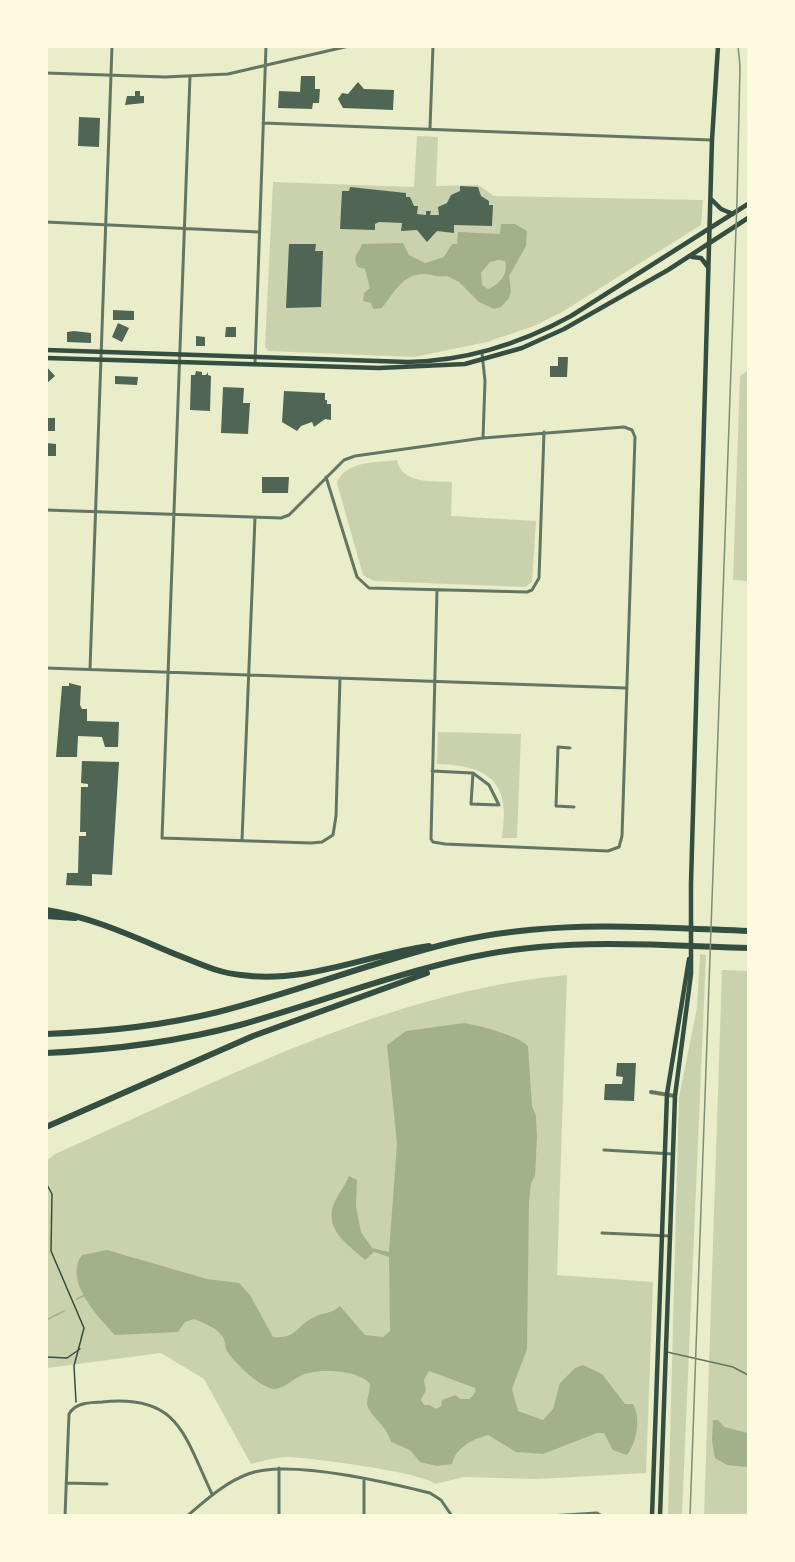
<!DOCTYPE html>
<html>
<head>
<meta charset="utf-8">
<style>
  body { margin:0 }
  #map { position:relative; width:795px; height:1562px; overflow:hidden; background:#e9edc9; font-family:Barlow,sans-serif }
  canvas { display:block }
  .frame { position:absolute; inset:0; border:48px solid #fefae0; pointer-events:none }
</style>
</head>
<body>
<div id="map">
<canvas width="795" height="1562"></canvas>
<div class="frame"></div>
</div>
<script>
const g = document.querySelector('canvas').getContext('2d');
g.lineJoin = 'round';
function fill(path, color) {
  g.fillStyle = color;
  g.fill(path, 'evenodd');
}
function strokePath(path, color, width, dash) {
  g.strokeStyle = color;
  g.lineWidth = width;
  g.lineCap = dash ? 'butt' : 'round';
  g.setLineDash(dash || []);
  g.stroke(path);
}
const green = new Path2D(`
  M417,136L438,137L436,186L478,185L494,196L703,200L701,225L562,312L534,326L487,342L414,357L269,351L265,347L273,182L414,187Z
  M748,370V581L733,580L740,376Z
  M397,460C401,484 434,481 452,482L451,516L536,521L532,582L525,587L374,581L363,575L337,483C346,460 376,463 397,460Z
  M438,732L521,734L517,838H502C503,827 505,815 503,804C499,769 465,765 437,764Z
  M700,954L706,955L682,1515L668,1516L679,1097L697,1008Z
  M722,970L748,971V1515L704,1516Z
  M567,975L557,1275L653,1282L646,1473L536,1479L464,1477L435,1484C422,1472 311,1458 288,1457C275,1457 263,1461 251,1464L204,1379L161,1353L47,1368L46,1161L55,1154C221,1081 385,992 567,975Z`);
const water = new Path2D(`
  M501,224H515L527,231L526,246L509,276L511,291L509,298L501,307L494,309L479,302L459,282L447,276C438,278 432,274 423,274C403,274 393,294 382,308L373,309L371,303L363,301L364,293L370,288L365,269L358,267C351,255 360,253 362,244L403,243L409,255L425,263L444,257L452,244H457L458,232L500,234ZM498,260L505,261C509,274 499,285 488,289L482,285L481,273L490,262Z
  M464,1023C478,1025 519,1036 528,1046L532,1106L536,1116L537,1137L535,1176L531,1183L529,1202L527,1349L512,1389L518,1411L543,1420L553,1409L560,1383L575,1368L583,1365L602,1374L625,1404H633C641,1418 637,1442 627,1455L613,1450L604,1433H597L543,1454L516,1452L488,1435C473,1439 456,1447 452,1464L437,1466L420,1462L410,1450L391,1442C387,1425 369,1416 367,1404C367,1398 370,1391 370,1384C358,1369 316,1368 300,1376C292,1380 285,1388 275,1389C261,1389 232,1361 226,1349C225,1345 225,1339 222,1336C216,1327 203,1323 194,1319L185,1322L178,1332L115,1335C98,1317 63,1280 82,1255L107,1250L207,1279L239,1283L250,1295L273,1337C297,1339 296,1326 314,1317C324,1312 331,1314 340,1306L365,1335L383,1337L390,1331L389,1257L374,1252L365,1260C350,1246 325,1231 333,1206C336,1197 345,1186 349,1176L357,1180L356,1206L361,1232L372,1248L389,1252L397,1144L387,1045L406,1031ZM429,1371L475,1388L476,1391L470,1399H460L456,1395L442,1400L441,1406L436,1409L430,1405H424L421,1400L426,1390L424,1380Z
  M713,1420H718L724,1427L748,1433V1467L727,1465L715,1458L712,1441Z`);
const stream = new Path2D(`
  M77,1299L85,1295
  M46,1320L64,1311`);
const building = new Path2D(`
  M301,76H315V89H320L319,103H313L312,109L278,108L279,91L300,92Z
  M358,82L364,89L394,90L393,110L343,108L338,99L342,93L348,94Z
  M135,91H140V96H144V103L125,105L127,96H135Z
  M79,117L100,118L99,147L78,146Z
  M460,186L478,187L481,196L489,201V205H493L492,226L454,225V233L437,231L427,242L417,230L401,231L402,223L379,222L375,224V230L340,229L342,191H349L350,187L406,193V197H410L414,206H418L417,214L426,215V211H431L430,215H439L438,207L447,203L451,195L460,191Z
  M289,244H316L315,251H323L321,307L286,308Z
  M113,310L134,311V320H113Z
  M118,323L129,328L122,342L112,337Z
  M226,327H236V337H225Z
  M74,331L91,333V343L67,342V332Z
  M196,336L205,337V346H196Z
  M558,357H568L567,377H550V366H558Z
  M46,366L55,376L46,384Z
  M196,371L202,372V375H206L208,372V375L211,376L210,411L190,410L191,375H195Z
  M115,376L138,377L137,385L115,384Z
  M223,387L244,388L243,403H250L248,434L221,433Z
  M284,391L325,393V400H327V404H331V420L325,419L314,427L312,422L301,426L297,431L282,422Z
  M46,418H55V431H46Z
  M46,443L56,444V456H46Z
  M262,477H289L288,493H262Z
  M69,683L81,686L80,705L82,709H87V721L119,722L118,747H105L102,737L78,736L77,757H56L62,686H69Z
  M82,761L119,762L112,875L92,874V886L66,885L67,873H78L79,836H86V832H80L81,787H88V784L81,783Z
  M617,1063H636L634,1101L604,1100L605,1084H622L623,1077L616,1076Z`);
const path = new Path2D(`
  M46,1183L52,1194L51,1251L84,1328L74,1366L76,1402
  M46,1357L67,1358L80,1349`);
const service = new Path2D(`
  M667,1352L733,1367L748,1375`);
const minor = new Path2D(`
  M46,73L165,77L228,74L349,46
  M190,76L162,838L311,843L322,842L333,835L336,816L340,678
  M263,123L711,140
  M430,128L433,46
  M46,222L259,232
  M482,353L485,381L483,438
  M255,363L266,46
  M326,477L357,577L369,588L527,592L532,590L539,578L544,432
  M46,510L281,518L289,515L344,460L355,456L483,438L624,427L632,430L635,437L622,836L619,847L608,851L445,844L433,842L431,839L437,590
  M46,668L626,688
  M90,669L112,46
  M570,748L558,747L556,806L574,807
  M432,771L472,773
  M473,773L489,785L499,805L471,804Z
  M242,840L255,518
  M604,1150L673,1154
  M602,1233L670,1236
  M279,1468V1516
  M66,1483L107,1484
  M65,1516L69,1414C76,1402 89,1403 102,1402C179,1394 184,1435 212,1494
  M187,1516C206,1500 224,1483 248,1474C288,1459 386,1482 430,1493L441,1500L452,1516
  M364,1516V1481
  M549,1516L597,1513L602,1516`);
const tertiary = new Path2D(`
  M651,1092L675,1096`);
const secondary = new Path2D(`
  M711,199L721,209L733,214
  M692,257L701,258L708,267
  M46,350L408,362C467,361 520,344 571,316L748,204
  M46,358L379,368L465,364L522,348L564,329L668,270L748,218
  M652,1516L667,1094L689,959
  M660,1516L675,1096L691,974V883L712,140L718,46`);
const motorway = new Path2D(`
  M46,910C93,917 136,938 180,956C200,964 219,973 241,975C306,984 366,955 429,946
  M46,916L75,918
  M46,1034C104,1032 161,1026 218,1012C297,992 374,961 454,942C551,919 650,927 748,931
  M46,1053C112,1050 177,1042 240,1025C317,1003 393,974 472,957C563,937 656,945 748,948
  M46,1127L253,1036L427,973`);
const rail = new Path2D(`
  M690,1516L737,201L740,66L738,46`);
fill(green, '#cad2ad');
fill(water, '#a3b18a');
strokePath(stream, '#a3b18a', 1.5);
fill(building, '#4f6655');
strokePath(path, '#344e41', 1.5);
strokePath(service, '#617663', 1.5);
strokePath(minor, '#617663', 3);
strokePath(tertiary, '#617663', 4);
strokePath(secondary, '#344e41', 4.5);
strokePath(motorway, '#344e41', 6);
strokePath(rail, '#7c8e77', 1.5);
</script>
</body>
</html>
